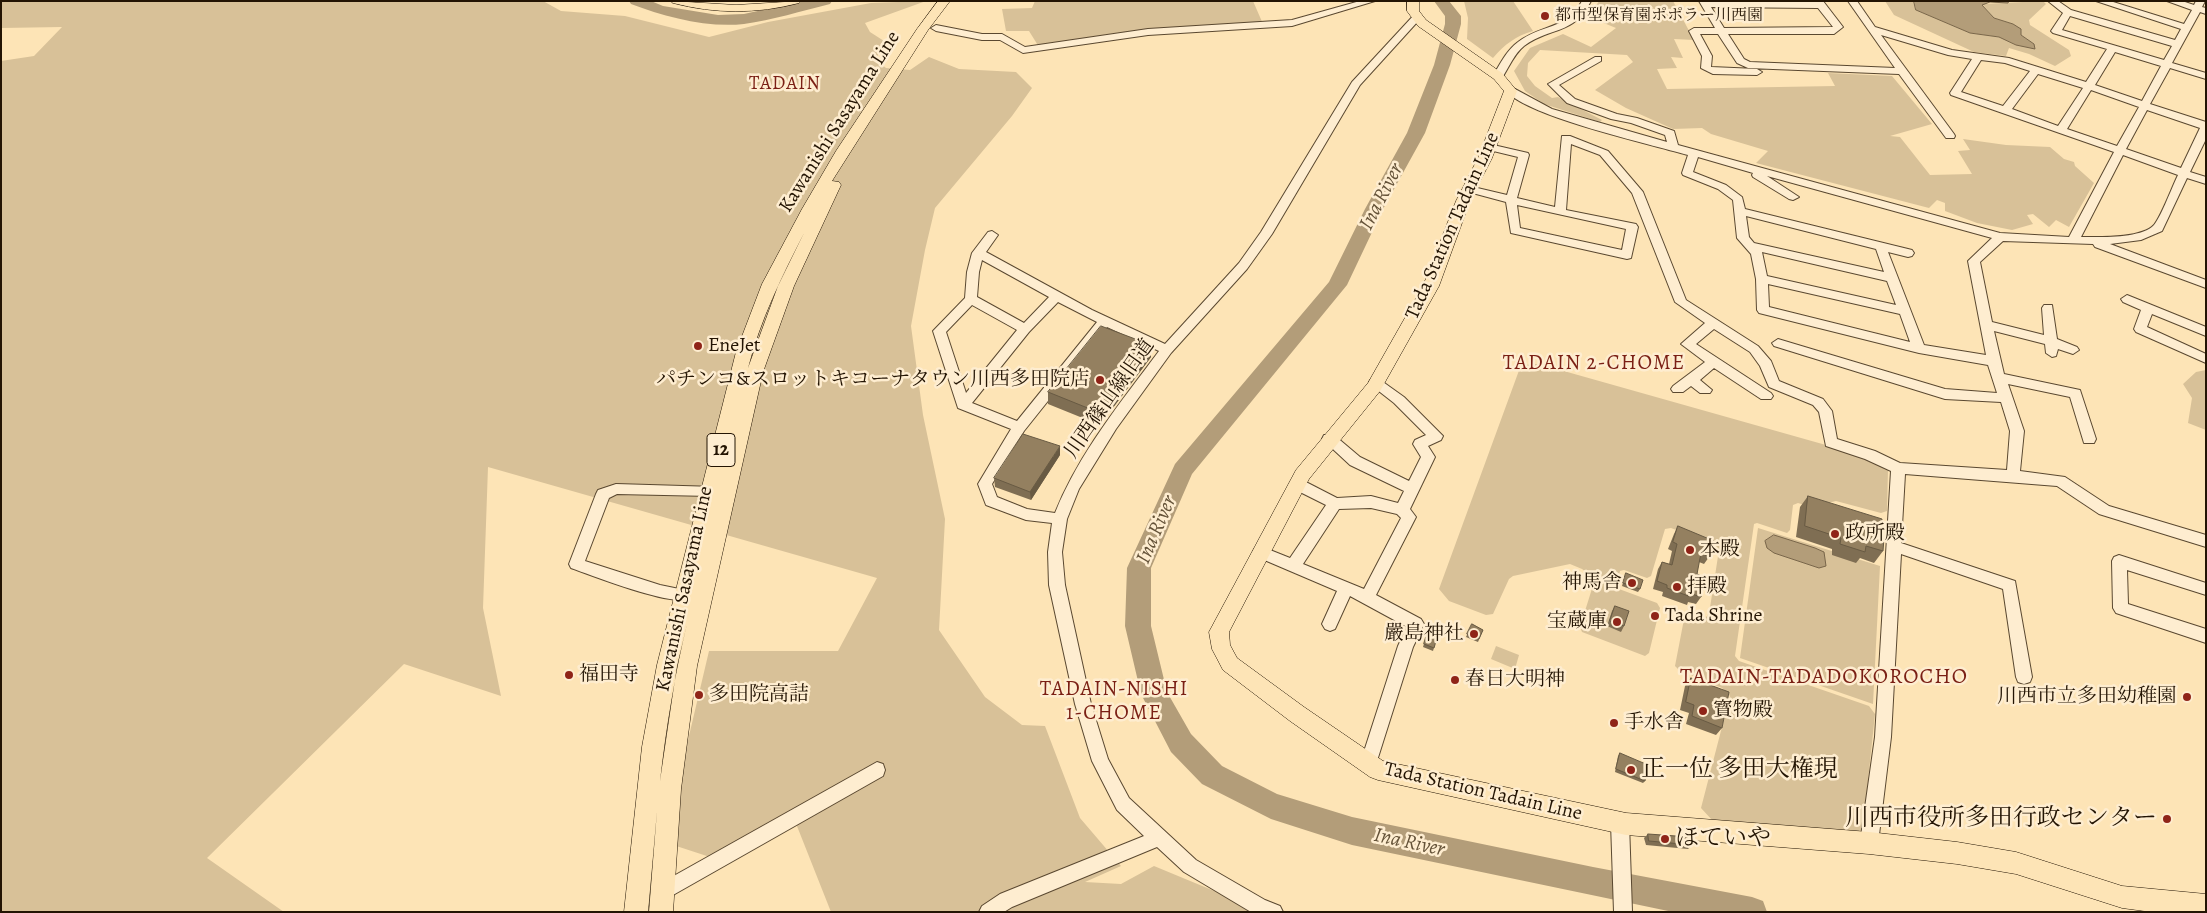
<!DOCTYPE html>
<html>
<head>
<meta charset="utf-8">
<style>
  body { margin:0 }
  #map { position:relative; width:2207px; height:913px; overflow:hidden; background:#fde4b6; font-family:Alegreya,serif }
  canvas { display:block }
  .frame { position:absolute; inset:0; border:2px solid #231403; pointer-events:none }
</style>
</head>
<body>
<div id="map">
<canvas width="2207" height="913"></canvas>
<div class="frame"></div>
</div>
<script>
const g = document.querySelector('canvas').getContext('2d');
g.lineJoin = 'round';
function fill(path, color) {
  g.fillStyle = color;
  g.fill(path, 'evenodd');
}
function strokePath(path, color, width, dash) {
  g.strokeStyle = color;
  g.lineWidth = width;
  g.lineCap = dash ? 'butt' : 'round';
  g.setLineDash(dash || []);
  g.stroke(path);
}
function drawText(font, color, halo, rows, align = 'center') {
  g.font = font + ' Alegreya,"Noto Serif JP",serif';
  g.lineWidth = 5;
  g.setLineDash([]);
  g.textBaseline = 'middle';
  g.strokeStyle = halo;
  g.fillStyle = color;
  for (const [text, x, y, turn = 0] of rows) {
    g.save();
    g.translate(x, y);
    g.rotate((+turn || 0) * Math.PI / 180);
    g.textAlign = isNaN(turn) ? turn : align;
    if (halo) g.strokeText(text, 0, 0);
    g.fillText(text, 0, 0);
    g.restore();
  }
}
const green = new Path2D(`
  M1,1H543L561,11L625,16L709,37L768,22L871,3L926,1L865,23L870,32L884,41L876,60L886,68L910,70L929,57L959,69L1016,72L1032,88L1012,116L935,208L925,250L911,326L923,415L945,519L939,630L985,697L1022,725L1045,726L1080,818L1121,866L1085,882L1121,884L1154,866L1265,912H831L793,816L713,858L664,842L709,651H838L877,578L488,467L483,608L501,696L404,664L207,858L284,912H1V61L34,56L62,27L1,28Z
  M1035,1H1253L1263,24L1115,33L1039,47L1029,31H1006L1002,9L1032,8Z
  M1464,1H1513L1533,31C1516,36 1505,44 1493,58L1467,39L1468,18Z
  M1599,1H1673L1694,40L1674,39L1683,58L1671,57L1677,68L1657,69L1667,89L1835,86L1828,73L1892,76L1932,124L1890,136L1900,137L1930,175L1972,174L1958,151L1970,150L1963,139L2006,145L2050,147L2064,159L2074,162L2075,166L2094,183L2069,227L2056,220L2049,227L2033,214L2027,215L2033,224L2012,230L1977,223L1945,211V203L1937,200L1929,208L1756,163L1768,151L1711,134L1702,128L1673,129L1626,108L1595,90L1633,62L1627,55L1540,50L1528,63L1527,76L1535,86L1552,98L1558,97L1602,120L1600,122L1544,104L1525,91L1514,71L1530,48L1563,34L1591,47L1616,28L1589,17Z
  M1885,1H1914L1916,10L1970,33L2000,37L2016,45L2034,44L2021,35L2013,24L1994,18L1982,4L2043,1L2046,4L2029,20L2030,25L2069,50L2071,56L2055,66L2029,54L2009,48L2006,56L1974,52L1894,15Z
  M1539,364L1879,460L1888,470L1887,511L1881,513L1836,501L1811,507L1798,503L1793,505L1790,530L1787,533L1757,523L1754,524L1735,656L1739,661L1869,706L1875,714L1863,828L1856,833L1712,820L1701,808L1730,696L1722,688L1679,670L1675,666L1685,614L1691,613L1705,618L1709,614L1719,550L1715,545L1671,528L1665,529L1651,576L1647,578L1624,570L1620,571L1616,586L1619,589L1657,603L1660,608L1649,653L1645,656L1582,632L1580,627L1595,579L1582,569L1570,564L1513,576L1509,579L1493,614L1486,615L1449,601L1439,589L1521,365Z
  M2206,370V430L2188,423L2192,398L2183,384L2196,372Z
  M1758,528L1880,566L1873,704L1740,658Z
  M1496,646L1519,655L1515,669L1491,659Z`);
const water = new Path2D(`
  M1914,1H2009L2008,3L1990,2L1982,5L1994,18L2013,24L2021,29V35L2034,44L2035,49L2016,45L1999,37L1970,33L1916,10Z
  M1774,535L1815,548L1824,552L1826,566L1819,568L1774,553L1767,548L1765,541Z`);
const river = new Path2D(`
  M629,1H651L663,6L718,15L744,14L803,1H832L830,4C802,11 772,20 744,24C707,28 665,17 631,4Z
  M1434,1H1449L1461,16V24L1450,65L1425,133L1383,209L1347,285L1192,474L1151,568V626L1167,692L1191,734L1222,766L1277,794L1352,817L1593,867L1752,897L1763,901L1767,912H1673L1352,845L1271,819L1202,784L1171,752L1141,694L1125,626L1127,568L1175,464L1329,282L1365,209L1407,133L1434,65L1445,24V16Z`);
const minor = new Path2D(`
  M1360,1H1375L1292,26L1148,35L1023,53L1000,40H982L936,31L931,28L936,25L982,34H1002L1025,47L1148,29L1292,20Z
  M1582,1H1591C1573,36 1551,26 1524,46C1514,54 1509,67 1502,78H1494L1493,76C1500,64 1507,50 1518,42C1541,24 1567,30 1582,1Z
  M1699,1H1823L1843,27L1834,34H1728L1744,59L1750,62L1895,68L1848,1H1857L1875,27L1952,50L2009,58L2086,82L2107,49L2053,33L2051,31L2063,13L2048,1H2058L2071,10L2175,40L2181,29L2096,1H2110L2184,24L2192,10L2167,1H2182L2194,5L2196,1H2205L2202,7L2206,8V14L2200,12L2172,63L2206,73V79L2170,68L2150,104L2206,122V139L2190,172L2206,177V184L2187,178L2162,231L2141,240L2110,244L2206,280V288L2095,247L2093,244L2003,241L1980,262L1992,322L2044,335L2042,308L2044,305H2052L2057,339L2077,347L2079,350L2073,354L2058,349L2056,356L2052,357L2046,353L2045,344L1994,331L2004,374L2080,390L2096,439L2094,443H2084L2070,397L2008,384L2024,431L2020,471L2065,477L2109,506L2206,535V547L2099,514L2057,486L1905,474L1901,543L2015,581L2032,677L2030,682L2024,684L2018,682L2016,677L2003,589L1901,554L1891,737L1878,843L1875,849L1869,851L1863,849L1860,843L1875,737L1891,471L1865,459L1826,446L1819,412L1813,405L1769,387L1760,366L1750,352L1714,329L1696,344L1771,393L1773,396L1771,399H1761L1714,368L1700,380L1712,390L1710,393H1700L1691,386L1683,392H1673L1671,389L1673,386L1705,362L1681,344L1705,323L1675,302L1632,193L1600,155L1571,144L1566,210L1636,224L1638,227L1631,258L1627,259L1511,233L1506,202L1465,191L1463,189L1469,186L1507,195L1518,157L1485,149L1484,147L1489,144L1528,153L1529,155L1517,198L1555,207L1562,136H1570L1608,151L1643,192L1686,300L1758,346L1771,361L1779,381L1823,399L1832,411L1837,439L1875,451L1900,463L2007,470L2010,431L2001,402L1945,399L1774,346L1772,343L1778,339L1945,389L1997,393L1988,365L1919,353L1759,313L1757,310L1756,279L1751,254L1737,238L1733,200L1718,189L1683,175L1682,173L1688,155C1650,144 1529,117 1506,91L1511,88L1515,89L1552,109L1667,142L1665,135L1631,123L1611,119L1567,103L1548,84L1595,57H1601V61L1559,85L1575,99L1617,114L1637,118L1674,131L1678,145L2000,233L2069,237L2114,152L1951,95L1950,93L1972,59L1948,55L1881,35L1954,134L1955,136L1954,138H1946L1899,74L1748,68L1737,63L1718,34H1700L1712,56L1711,67L1757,69L1762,72L1757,75L1713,74L1701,68L1702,56L1689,31L1694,28H1715ZM1711,7L1818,8L1833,27L1724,28ZM2070,16L2172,46L2164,60L2062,30ZM2115,52L2161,66L2142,101L2095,85ZM1981,60L2005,63L2030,71L2003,106L1961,92ZM2038,74L2083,88L2058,126L2012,109ZM2091,90L2139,107L2117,146L2067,129ZM2147,110L2200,128L2181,168L2126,149ZM2123,155L2178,175C2172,187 2162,215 2154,225C2141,239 2098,237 2081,237ZM1698,157L1753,173L1752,175L1753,177L1789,199L1793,200L1799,197L1767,176L1992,238L1968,261L1986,355L1924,345L1888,252L1908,257L1912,256L1914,253L1912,250L1745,209L1742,197L1726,185L1693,172ZM1517,205L1626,229L1622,250L1520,228ZM1746,216L1876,249L1884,272L1754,243L1749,237ZM1762,252L1887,281L1896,305L1767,276ZM1768,284L1900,314L1910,342L1769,307Z
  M1417,14L1422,17L1420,19L1360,85L1272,234L1247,269L1171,353L1116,429L1079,489L1067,519L1062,552L1065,585L1091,704L1108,759L1129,798L1196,860L1265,900L1280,906L1283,912H1251L1184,872L1157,847L1012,907L1004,912H979L982,906L1000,894L1144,836L1117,810L1092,761L1075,704L1049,585L1048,552L1052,523L1026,520L986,505L978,484L1011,429L958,408L933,331L965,298L967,272L972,253L988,232L992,231L998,235L986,252L1092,310L1165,344L1239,263L1261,232L1352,82L1414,15ZM982,260L1049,297L1024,323L977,297L979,272ZM1058,302L1097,322L1017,421L972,403L1029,332ZM972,305L1017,330L966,393L946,332ZM1107,327L1159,351C1121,402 1079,453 1055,513L1027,509L997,497L992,484L1024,431Z
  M2127,295L2206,327V336L2152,314L2147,327L2206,354V363L2136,332L2134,329L2141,310L2123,302L2121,299Z
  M1376,377L1404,397L1443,436L1441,440L1428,446L1435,457L1410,509L1416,517L1376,595L1421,619L1424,624L1413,647L1376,764L1374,769L1368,772L1362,769L1360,764L1398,646L1407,627L1350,596L1335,629L1330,631L1325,629L1322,624L1337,591L1255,556L1253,552L1255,548L1260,546L1290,558L1326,505L1292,488L1290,484L1292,480L1297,479L1302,480L1337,498L1371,496L1398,503L1404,491L1350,465L1322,439L1324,435H1334L1360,457L1409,481L1421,457L1413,444L1415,440L1426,435L1394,403L1371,385L1369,382L1371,379ZM1371,508L1397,514L1401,518L1364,589L1303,564L1339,509Z
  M616,484L716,487L718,491L716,495L711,496L617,494L609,498L585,561L660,585L689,591L692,595L689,599C670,606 593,576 571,568L569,564L596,494L598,490Z
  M2119,555L2206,583V595L2127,570L2128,604L2206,629V643L2116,613L2113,608L2112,561L2114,557Z
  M877,762L883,764L885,770L883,776L666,899L660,902L654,899L651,893L654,887Z
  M1620,815L1626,817L1629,823L1632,912H1614L1611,823L1614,817Z`);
const major = new Path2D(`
  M671,1L736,5L801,1L799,3C757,14 715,14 673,3Z
  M938,1H950L928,30L832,181L839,182L841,185L794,286L763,372L697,666L681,789L673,912H649L657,811L648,912H624L642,747L657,665L736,352L762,284L802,209L836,151L917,29ZM804,233L778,286L748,368C760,320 782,276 804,233ZM688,620L677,666L660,781C666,727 675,673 688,620Z
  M1407,1H1419V11L1426,20L1502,73L1517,91L1492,158L1470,201L1439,286L1380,391L1309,479L1229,632L1230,645L1237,658L1304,707L1383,761L1626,813L1869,832L1957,842L2016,852L2122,886L2206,894V912H2152L2122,908L2016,874L1957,864L1869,854L1626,835L1378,780L1370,777L1290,721L1223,670L1212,649L1209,632L1296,470L1368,383L1423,286L1456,201L1478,158L1504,91L1494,79L1418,26L1407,11Z`);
const wall = new Path2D(`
  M1151,357L1100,425L1048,404V392Z
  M1060,455L1031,500L995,487L994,478Z
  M1808,496L1881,537L1883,551L1874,563L1860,558L1856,563L1832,555V549L1796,537L1800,507Z
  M1678,526L1709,557L1704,564L1699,562L1697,574L1701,597L1696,604L1688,602L1687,605L1662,596L1663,592L1653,589L1658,569L1662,562L1669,564L1672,551L1668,549L1674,534Z
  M1626,573L1640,589L1638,592L1622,586Z
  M1615,606L1624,626L1621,632L1607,626L1612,611Z
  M1472,624L1483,630L1478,642L1466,637Z
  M1428,631L1438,634L1433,651L1423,647Z
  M1691,678L1722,728L1716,735L1686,724L1689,713L1680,710L1685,686Z
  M1620,753L1645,781L1643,783L1615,772L1618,756Z
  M1648,834L1692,845L1688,849L1646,845L1644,838Z`);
const shadedWall = new Path2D(`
  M1151,345V357L1100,425V413Z
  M1060,446V455L1031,500L1030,492Z`);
const building = new Path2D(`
  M1101,326L1151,345L1100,413L1048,392Z
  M1023,434L1060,446L1030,492L994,478Z
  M1808,496L1882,519L1881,537L1884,538L1883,551L1866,546L1865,552L1840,544L1841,538L1805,526Z
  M1678,526L1714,541L1709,557L1701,553L1697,574L1706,578L1701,597L1692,594L1691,597L1667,588V585L1657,581L1662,562L1672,565L1677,544L1673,542Z
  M1626,573L1643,580L1640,589L1623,583Z
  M1615,606L1629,611L1624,626L1610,621Z
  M1472,624L1483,630L1479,639L1467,634Z
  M1428,631L1438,634L1434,648L1424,644Z
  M1691,678L1729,692L1722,728L1692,716L1694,705L1686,702Z
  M1620,753L1648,765L1645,781L1616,769Z
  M1648,834L1690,837L1692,845L1649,841Z`);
const markers = [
  [1545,16,5,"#8f2418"],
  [698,346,5,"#8f2418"],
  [1100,380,5,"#8f2418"],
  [1835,534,5,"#8f2418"],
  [1690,550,5,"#8f2418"],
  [1632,583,5,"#8f2418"],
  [1677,587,5,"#8f2418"],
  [1655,616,5,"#8f2418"],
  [1617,622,5,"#8f2418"],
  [1474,634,5,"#8f2418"],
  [569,675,5,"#8f2418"],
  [1455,680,5,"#8f2418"],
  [699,695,5,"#8f2418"],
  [2187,697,5,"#8f2418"],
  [1703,711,5,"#8f2418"],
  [1614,723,5,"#8f2418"],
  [1631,770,5,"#8f2418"],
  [2167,819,5,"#8f2418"],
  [1665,839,5,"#8f2418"]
];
const farPoinames = [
  ["都市型保育園ポポラー川西園",1555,16]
];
const farQuarternames = [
  ["TADAIN",785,84]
];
const shields = [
  [721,450,28]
];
const shieldNames = [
  ["12",721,450]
];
const streetNames = [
  ["Kawanishi Sasayama Line",840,122,-58],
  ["Tada Station Tadain Line",1453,226,-66],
  ["川西篠山線旧道",1110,399,-55],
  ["Kawanishi Sasayama Line",685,589,-78],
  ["Tada Station Tadain Line",1483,792,13]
];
const poiNames = [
  ["EneJet",708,346],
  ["パチンコ&スロットキコーナタウン川西多田院店",1090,380,"right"],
  ["政所殿",1845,534],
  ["本殿",1700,550],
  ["神馬舎",1622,583,"right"],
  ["拝殿",1687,587],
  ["Tada Shrine",1665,616],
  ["宝蔵庫",1607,622,"right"],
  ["嚴島神社",1464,634,"right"],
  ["福田寺",579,675],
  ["春日大明神",1465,680],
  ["多田院高詰",709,695],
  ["川西市立多田幼稚園",2177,697,"right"],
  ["寳物殿",1713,711],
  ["手水舎",1624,723]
];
const waterNames = [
  ["Ina River",1382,197,-63],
  ["Ina River",1157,530,-67],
  ["Ina River",1409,843,12]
];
const neighbourhoodNames = [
  ["TADAIN 2-CHOME",1594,364],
  ["TADAIN-NISHI",1114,690],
  ["1-CHOME",1114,714]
];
const quarterNames = [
  ["TADAIN-TADADOKOROCHO",1824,678]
];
const nearPoinames = [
  ["正一位 多田大権現",1641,770],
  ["川西市役所多田行政センター",2157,819,"right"],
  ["ほていや",1675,839]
];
fill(green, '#d8c198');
fill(water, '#b39d79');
strokePath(water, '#79664a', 1);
fill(river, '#b39d79');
strokePath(minor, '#5a4830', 2);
strokePath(major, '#231403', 1);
fill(minor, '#feedd0');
fill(major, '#fde4b6');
fill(wall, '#7f6e53');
fill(shadedWall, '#685a43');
fill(building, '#948060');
strokePath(building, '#685a43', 1);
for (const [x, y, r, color] of markers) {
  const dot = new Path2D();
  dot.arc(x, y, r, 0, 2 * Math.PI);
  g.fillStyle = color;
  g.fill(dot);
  strokePath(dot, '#feedd0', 2);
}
drawText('16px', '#231403', '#feedd0', farPoinames, 'left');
g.letterSpacing = '1px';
drawText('19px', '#7a1f14', '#feedd0', farQuarternames);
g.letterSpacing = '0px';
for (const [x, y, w] of shields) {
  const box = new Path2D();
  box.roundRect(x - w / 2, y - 16.5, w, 33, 4);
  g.fillStyle = '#feedd0';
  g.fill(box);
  strokePath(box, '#231403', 1);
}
drawText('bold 19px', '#231403', null, shieldNames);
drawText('20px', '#231403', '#feedd0', streetNames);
drawText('20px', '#231403', '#feedd0', poiNames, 'left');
drawText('italic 21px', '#645238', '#feedd0', waterNames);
g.letterSpacing = '1px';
drawText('21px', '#7a1f14', '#feedd0', neighbourhoodNames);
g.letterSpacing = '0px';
g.letterSpacing = '1px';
drawText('22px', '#7a1f14', '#feedd0', quarterNames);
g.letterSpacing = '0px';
drawText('24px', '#231403', '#feedd0', nearPoinames, 'left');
</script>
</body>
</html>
